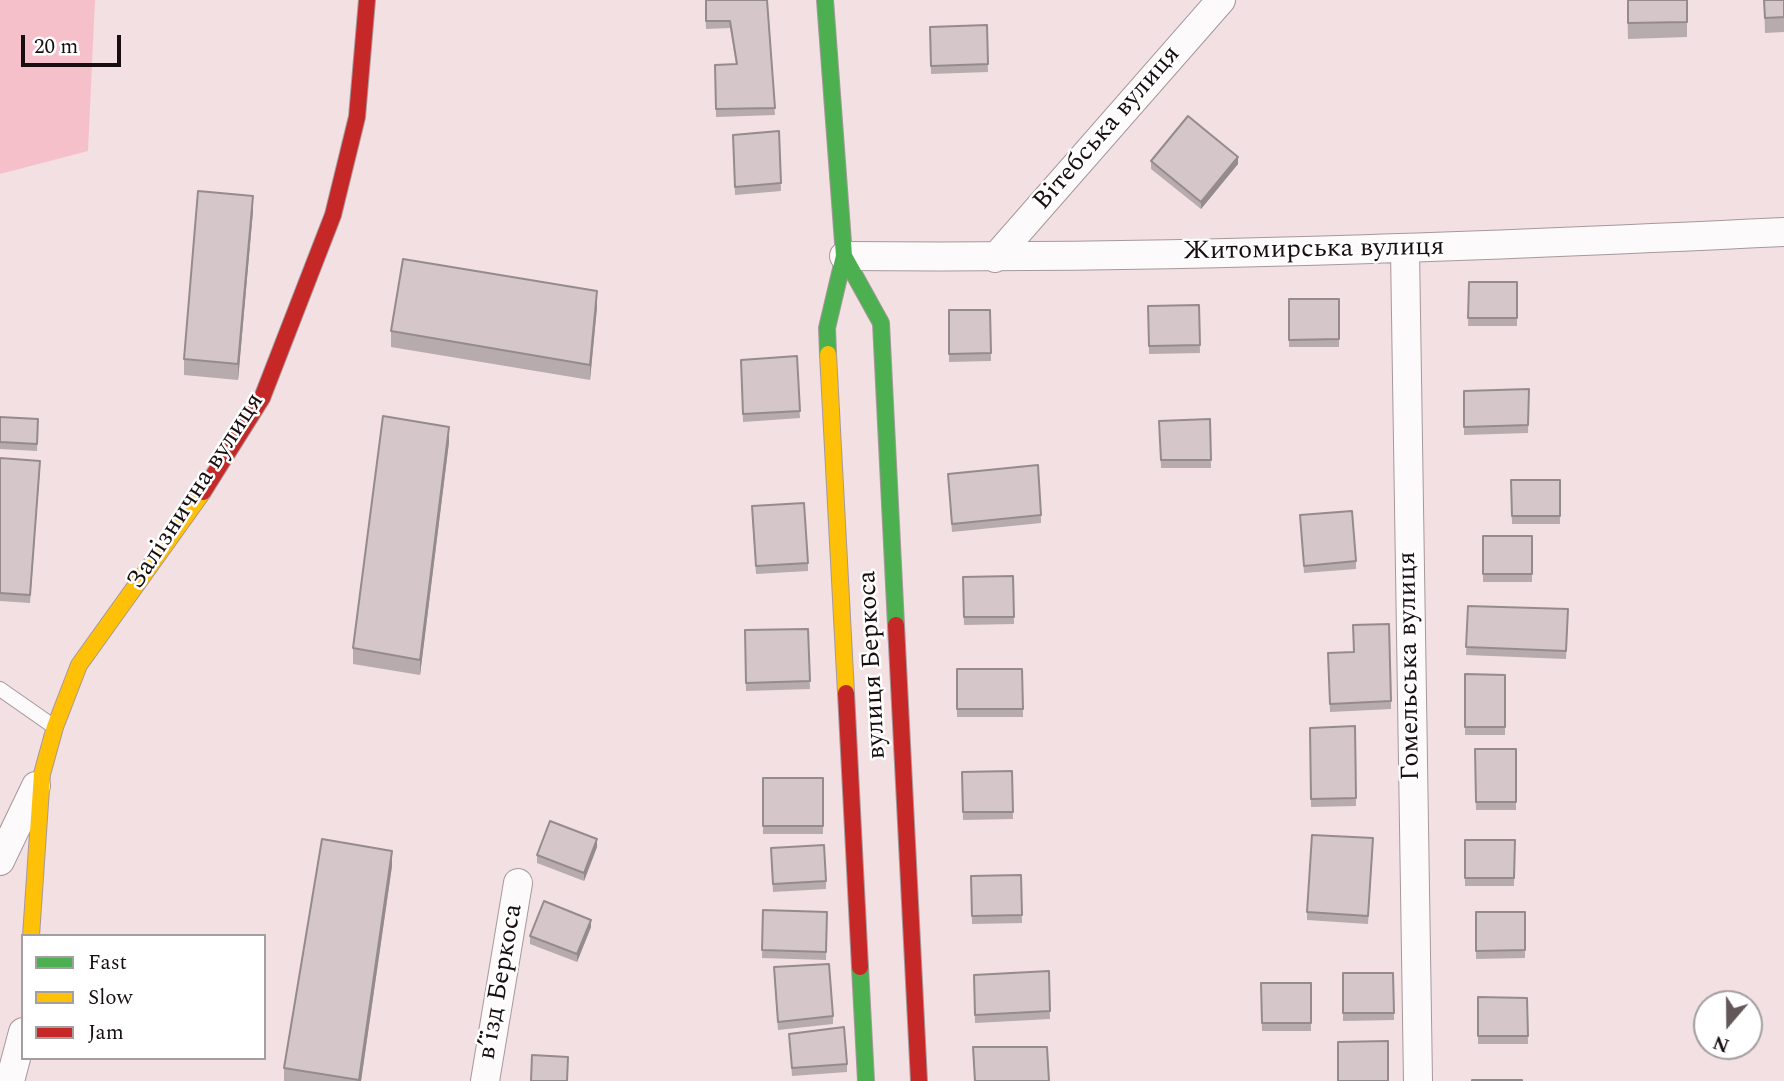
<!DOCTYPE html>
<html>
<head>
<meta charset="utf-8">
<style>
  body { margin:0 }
  #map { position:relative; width:1784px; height:1081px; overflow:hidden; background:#f2e0e3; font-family:Spectral,serif }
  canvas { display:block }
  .legend { position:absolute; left:21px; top:934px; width:245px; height:126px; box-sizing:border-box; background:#fff; border:2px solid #a39e9f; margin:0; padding:9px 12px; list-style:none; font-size:21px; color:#180d0f }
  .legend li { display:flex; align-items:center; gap:14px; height:35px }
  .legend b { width:35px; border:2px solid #a39e9f }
  .north { position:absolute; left:1693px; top:990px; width:70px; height:70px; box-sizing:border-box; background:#fff; border:2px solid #a39e9f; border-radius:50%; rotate:200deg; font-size:19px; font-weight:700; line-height:28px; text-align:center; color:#180d0f }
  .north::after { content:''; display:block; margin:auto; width:24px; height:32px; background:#645759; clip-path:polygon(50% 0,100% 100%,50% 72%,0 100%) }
  .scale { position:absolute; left:21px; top:35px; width:100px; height:32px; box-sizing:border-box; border:4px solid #180d0f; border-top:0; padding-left:9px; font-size:21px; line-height:24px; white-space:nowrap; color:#180d0f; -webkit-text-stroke:5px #fff; paint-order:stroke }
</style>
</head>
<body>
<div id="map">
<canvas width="1784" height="1081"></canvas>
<ul class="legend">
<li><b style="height:9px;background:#4caf50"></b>Fast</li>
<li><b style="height:9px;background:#ffc107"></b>Slow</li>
<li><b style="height:9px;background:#c62828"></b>Jam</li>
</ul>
<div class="north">N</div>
<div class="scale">20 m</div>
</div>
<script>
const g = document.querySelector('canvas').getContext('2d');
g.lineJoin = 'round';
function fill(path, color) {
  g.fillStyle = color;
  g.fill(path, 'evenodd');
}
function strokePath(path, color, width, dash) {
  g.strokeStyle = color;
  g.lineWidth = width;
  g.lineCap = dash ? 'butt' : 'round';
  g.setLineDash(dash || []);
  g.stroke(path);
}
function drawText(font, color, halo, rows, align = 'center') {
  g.font = font + ' Spectral,serif';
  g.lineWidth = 5;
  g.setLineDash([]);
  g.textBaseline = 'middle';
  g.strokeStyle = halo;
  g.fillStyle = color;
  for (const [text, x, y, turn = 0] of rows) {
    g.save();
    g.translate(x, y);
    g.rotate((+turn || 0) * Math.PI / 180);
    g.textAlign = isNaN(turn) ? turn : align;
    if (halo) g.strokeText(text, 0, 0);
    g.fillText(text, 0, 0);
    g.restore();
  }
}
const green = new Path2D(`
  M0,0H95L88,151L0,174Z`);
const lane = new Path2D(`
  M0,689L53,726`);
const street = new Path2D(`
  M1405,250L1418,1081
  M844,256C1158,259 1471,247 1784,232
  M995,258L1221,0
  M0,861L36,786
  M10,1081L23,1032
  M485,1081L518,883`);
const fast = new Path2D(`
  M825,0L844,256L827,328L828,354
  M844,256L881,323L896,625
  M860,967L866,1081`);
const slow = new Path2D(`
  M828,354L846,693
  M31,936L42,774L55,727L79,665L203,492`);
const jam = new Path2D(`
  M203,492L262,398L333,215L357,117L367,0
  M896,625L919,1081
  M846,693L860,967`);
const wall = new Path2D(`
  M705,0H767L775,115L716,117L715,65L736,64L730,28L706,29Z
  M1627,0H1687V37L1628,39Z
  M1764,0H1784V32L1765,33Z
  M987,25L988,72L931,74L930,27Z
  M779,131L781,191L735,195L733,135Z
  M1151,161L1238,164L1201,209L1151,169Z
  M253,211L238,380L184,375V359Z
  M1469,282H1517V326H1468Z
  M1289,299H1339V347H1289Z
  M1199,305L1200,353L1149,354L1148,306Z
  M597,307L590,380L391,347V331Z
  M949,310H990L991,361L949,362Z
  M797,356L800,418L743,422L741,360Z
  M1529,389L1528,433L1464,435V391Z
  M0,417L38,419L37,451L0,449Z
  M1210,419L1211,468H1161L1159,421Z
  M449,442L420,675L353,664V648Z
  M0,458L40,469L30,603L0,601Z
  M948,474L1041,515V523L952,532Z
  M1511,480H1560V524H1512Z
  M752,514L808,563V571L756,574Z
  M1300,515L1356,561V569L1304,573Z
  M1483,536H1532V582H1483Z
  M1013,576L1014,624L964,625L963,577Z
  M1468,606L1568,609L1566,659L1466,655Z
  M808,629L810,689L746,691L745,630Z
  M1328,653L1391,701V709L1330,712Z
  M957,669H1022L1023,717H957Z
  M1465,674L1505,675V735H1465Z
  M1355,726L1356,806L1311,807L1310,728Z
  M1475,749H1516V810H1476Z
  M1012,771L1013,819L963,820L962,772Z
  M763,778H823V834H763Z
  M1465,840H1515L1514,886H1465Z
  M1373,846L1368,924L1307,920V912Z
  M597,847L584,881L537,863V855Z
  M771,856L826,881V889L773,892Z
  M392,866L361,1081H284V1068Z
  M1021,875L1022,923L972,924L971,876Z
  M763,910L827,912L826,960L762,958Z
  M1476,912H1525V958L1476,959Z
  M591,927L577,962L530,944V936Z
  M1049,971L1050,1019L975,1023L974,975Z
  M1343,973H1393L1394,1020L1343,1021Z
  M774,975L833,1016V1024L778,1030Z
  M1261,983H1311V1031H1262Z
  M1478,997L1527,998L1528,1044H1478Z
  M789,1034L847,1064V1072L792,1076Z`);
const shadedWall = new Path2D(`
  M1238,157V164L1201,209V202Z
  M253,196V211L238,380V364Z
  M597,291V307L590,380V365Z
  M449,427V442L420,675V660Z
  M597,839V847L584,881V873Z
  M392,851V866L361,1081H359Z
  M591,920V927L577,962V954Z`);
const building = new Path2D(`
  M706,0H767L775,108L716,109L715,65L737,64L730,21H706Z
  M1628,0H1687V22L1628,23Z
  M1764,0H1784V17L1765,18Z
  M987,25L988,64L931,66L930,27Z
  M1188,116L1238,157L1201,202L1151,161Z
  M779,131L781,183L735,187L733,135Z
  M198,191L253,196L238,364L184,359Z
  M403,259L597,291L590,365L391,331Z
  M1469,282H1517V318H1468Z
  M1289,299H1339V339L1289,340Z
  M1199,305L1200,345L1149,346L1148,306Z
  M949,310H990L991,353L949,354Z
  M797,356L800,411L743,414L741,360Z
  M1529,389L1528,425L1464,427V391Z
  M383,416L449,427L420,660L353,648Z
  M0,417L38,419L37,444L0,442Z
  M1210,419L1211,460H1161L1159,421Z
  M0,458L40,461L30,595L0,593Z
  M1038,465L1041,515L952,524L948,474Z
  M1511,480H1560V516H1512Z
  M804,503L808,563L756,566L752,506Z
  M1352,511L1356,561L1304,566L1300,515Z
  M1483,536H1532V574H1483Z
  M1013,576L1014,617H964L963,577Z
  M1468,606L1568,609L1566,651L1466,647Z
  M1389,624L1391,701L1330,704L1328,653L1354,652L1353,625Z
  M808,629L810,681L746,683L745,630Z
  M957,669H1022L1023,709H957Z
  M1465,674L1505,675V727H1465Z
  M1355,726L1356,798L1311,799L1310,728Z
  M1475,749H1516V802H1476Z
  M1012,771L1013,812H963L962,772Z
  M763,778H823V826H763Z
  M550,821L597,839L584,873L537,855Z
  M1312,835L1373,838L1368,916L1307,912Z
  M322,839L392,851L359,1080L284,1068Z
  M1465,840H1515L1514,878H1465Z
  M824,845L826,881L773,884L771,848Z
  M1021,875L1022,915L972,916L971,876Z
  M544,901L591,920L577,954L530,936Z
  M763,910L827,912L826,952L762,950Z
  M1476,912H1525V950L1476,951Z
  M829,964L833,1016L778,1022L774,967Z
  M1049,971L1050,1011L975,1015L974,975Z
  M1343,973H1393L1394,1013H1343Z
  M1261,983H1311V1023H1262Z
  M1478,997L1527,998L1528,1036H1478Z
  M844,1027L847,1064L792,1068L789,1034Z
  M1388,1041V1081H1338V1042Z
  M973,1047H1047L1049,1081H975Z
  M532,1055L568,1057L567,1081H531Z
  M1472,1080H1522V1081H1472Z`);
const streetNames = [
  ["Вітебська вулиця",1108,129,-49],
  ["Житомирська вулиця",1314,251,-1],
  ["Залізнична вулиця",197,492,-57],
  ["вулиця Беркоса",874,665,-93],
  ["Гомельська вулиця",1411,666,-91],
  ["в’їзд Беркоса",502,982,-80]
];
fill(green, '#f6c0cb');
strokePath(lane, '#a6989b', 16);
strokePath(street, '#a6989b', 30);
strokePath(fast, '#a6989b', 18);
strokePath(slow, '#a6989b', 18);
strokePath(jam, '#a6989b', 18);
strokePath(lane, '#fdfafb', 14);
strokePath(street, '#fdfafb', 28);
strokePath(fast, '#4caf50', 16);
strokePath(slow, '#ffc107', 16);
strokePath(jam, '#c62828', 16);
fill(wall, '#b7abad');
fill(shadedWall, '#958b8d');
fill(building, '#d5c7c9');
strokePath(building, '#958b8d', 2);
drawText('26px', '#180d0f', '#fff', streetNames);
</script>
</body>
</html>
